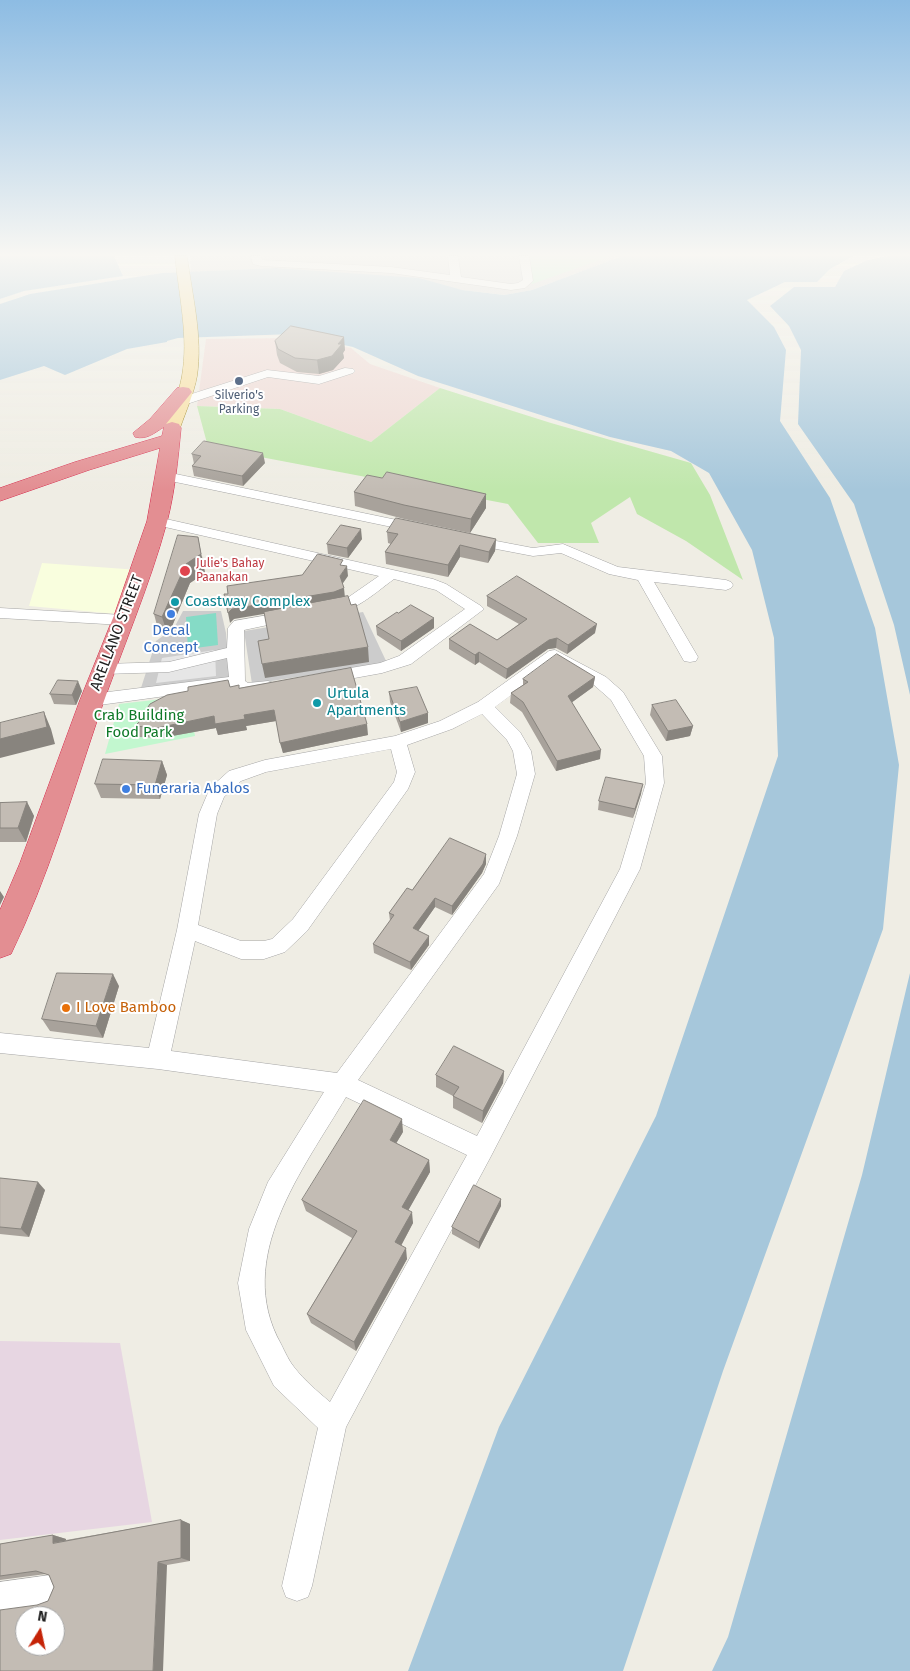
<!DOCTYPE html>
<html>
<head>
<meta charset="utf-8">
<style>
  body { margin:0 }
  #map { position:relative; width:910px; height:1671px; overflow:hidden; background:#efede4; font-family:"Fira Sans",sans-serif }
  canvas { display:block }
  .north { position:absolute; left:15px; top:1606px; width:50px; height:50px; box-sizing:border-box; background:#fff; border:1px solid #a5a5a5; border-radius:50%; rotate:10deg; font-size:14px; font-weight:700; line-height:20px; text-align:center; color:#1e1e1e }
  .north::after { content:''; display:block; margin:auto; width:18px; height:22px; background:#c52307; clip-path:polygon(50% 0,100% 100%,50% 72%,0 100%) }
</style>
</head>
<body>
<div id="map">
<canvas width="910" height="1671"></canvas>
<div class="north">N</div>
</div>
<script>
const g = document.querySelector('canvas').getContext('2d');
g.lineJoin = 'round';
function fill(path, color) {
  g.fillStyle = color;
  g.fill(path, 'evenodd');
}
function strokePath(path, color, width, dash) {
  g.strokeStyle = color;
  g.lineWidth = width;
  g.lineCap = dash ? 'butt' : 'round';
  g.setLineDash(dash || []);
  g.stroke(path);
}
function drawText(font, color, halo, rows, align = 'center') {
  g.font = font + ' "Fira Sans",sans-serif';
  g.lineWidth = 4;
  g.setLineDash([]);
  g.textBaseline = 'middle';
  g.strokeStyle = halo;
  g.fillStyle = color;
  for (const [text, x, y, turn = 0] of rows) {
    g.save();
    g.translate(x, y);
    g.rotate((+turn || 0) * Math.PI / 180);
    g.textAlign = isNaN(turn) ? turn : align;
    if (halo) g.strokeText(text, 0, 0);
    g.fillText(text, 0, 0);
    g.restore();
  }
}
const residential = new Path2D(`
  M190,256H622L532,290L504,295L276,268L191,272Z`);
const commercial = new Path2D(`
  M293,338L351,348L370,364L440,388L371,442L280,409L197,406L206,339Z`);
const industrial = new Path2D(`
  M0,1341L120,1343L152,1522L0,1540Z`);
const education = new Path2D(`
  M42,563L139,570L117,614L29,606Z`);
const religious = new Path2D(`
  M183,611H221L226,633L230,678L141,688L156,641L174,628Z
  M363,612L387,663L252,684L244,631Z`);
const grass = new Path2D(`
  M440,388L551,423L691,463L710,495L743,580L686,541L637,514L630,497L591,523L599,543H538L508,504L208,447L197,406L280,409L371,442Z`);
const park = new Path2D(`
  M527,256H611L532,284Z
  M188,696L195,736L105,754L119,704Z`);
const pitch = new Path2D(`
  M216,613L218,645L188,649L186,617Z`);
const parking = new Path2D(`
  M215,650L216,676L156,683L162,658Z`);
const water = new Path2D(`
  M0,256H114L123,276L24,291L0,299Z
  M622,256H853L830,269L817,282H785L747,300L774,327L786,350L780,421L830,498L875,628L899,765L883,929L723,1371L623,1671H408L499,1427L656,1116L778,756L774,638L752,550L709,473L671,451L610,437L418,376L353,347L294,334L178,338L167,341V342L127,349L65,375L44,366L0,380V304L30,294L162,273L276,268L419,278L462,290L504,295L532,290Z
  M888,256H910V695L894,625L854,504L798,424L801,350L789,326L770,306L794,287H835L844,271L868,260Z
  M910,973V1671H712L728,1637L862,1175Z`);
const minor = new Path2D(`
  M251,256H261L262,260L391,267L450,275L448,256H458L461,277L511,284L518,283L523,280L519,256H529L533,281L525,288L511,290L391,273L261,266L253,264Z
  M345,368L353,369L355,371L353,373L319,384L268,377L184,405H176L174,402L176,399L267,370L319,376Z
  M166,472L416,524L421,525L423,528L421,531L416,532L161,479L159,476Z
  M157,517L433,579L446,584L481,606L484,609L411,664L382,673L327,683L321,681L319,677L321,673L380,663L399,656L465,609L436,590L394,579C375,593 346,620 321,613L318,610L321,607L343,601L379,576L152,524L150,521L152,518Z
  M470,536L533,548L563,544L618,567L726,580L731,582L733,585L731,588L726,590L654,582L698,657L696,661L690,662L684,661L638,580L609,574L561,553L533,556L465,543L463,540L465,537Z
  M0,608L123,615L128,616L131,620L128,624L123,625L0,618Z
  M291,611L296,613L299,616L296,619L244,630L245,681L248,683L268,681L274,683L276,687L274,691L248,695L234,691L232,687L92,706L86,704L84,700L86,696L92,694L229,677L227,658L169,672L104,674L98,673L96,669L98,665L104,664L169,662L227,648L228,628L234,621Z
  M555,650L606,677L623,692L662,756L664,783L640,869L490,1158L346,1427L312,1586L308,1597L297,1601L286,1597L282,1586L318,1428L274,1386L246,1330L238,1283L249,1229L268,1182L324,1092L158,1069L0,1053V1033L149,1048L177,930L199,814L210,788L229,771L265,760L395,736L440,721L478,702L549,651ZM556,662L594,685L611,700L644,756L646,783L620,869L477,1136L358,1080L499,884L517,836L535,774L531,751L520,732L495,707ZM482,714L507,740L513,751L517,774L499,836L484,874L337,1073L171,1051L195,941L241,959H264L285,952L307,931L408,789L415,772L407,745L452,729ZM391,749L397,772L394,782L293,919L272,939L264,941H241L198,925L217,814L224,797L241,781L266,772ZM346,1097L467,1155L330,1402C317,1391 304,1380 294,1367C289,1361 285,1352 281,1344C233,1258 303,1170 346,1097Z
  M50,1575L61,1579L65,1590L61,1601L50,1605L0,1612V1582Z`);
const major = new Path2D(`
  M175,256H187C192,295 203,337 197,376C194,393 186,411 180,428L178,431H166L164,428C170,411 179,394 182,376C189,338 179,295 175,256Z`);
const highway = new Path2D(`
  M183,387L189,388L192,392L166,424L172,422L179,424L181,428C178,459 175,491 167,522C149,588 121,651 99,715C72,795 48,878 11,954L0,958V910L20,863L80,700L115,613L147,521L160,448L89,470L0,501V488L75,462L162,436L164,427C154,433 147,440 135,437L133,433L150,419L177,388Z`);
const wall = new Path2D(`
  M275,341L345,350L343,353L344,358L333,370L319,374L297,372L280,363L277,355Z
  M192,454L265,463L243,486L194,476L192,466L194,464Z
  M354,492L486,508L470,533L404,519L355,506Z
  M387,532L496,539L495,551L488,563L460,557L448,577L386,564L385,552L391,544L388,543Z
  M362,539L348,558L328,554L327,544Z
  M202,556L205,573L190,583L168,636L159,633L154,614Z
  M487,596L595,633L567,654L556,648L548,649L506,679L479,662L475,665L449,649V639L497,640L519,624L487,606Z
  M434,618V628L401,651L377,635L376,626Z
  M595,677L593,687L572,702L600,759L556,771L522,712L510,703L511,693L523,685V679Z
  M230,687L239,688L368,735L283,753L276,721L246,726L247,730L218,735L216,728L161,738L139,737L135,726L147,714Z
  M82,691L76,705L54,704L50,694Z
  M389,692L428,723L401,732L390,702Z
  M652,705L693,726L690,736L666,741L650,715Z
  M162,761L167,775L160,799L101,798L95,784Z
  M641,794L633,818L598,810L599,801Z
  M27,802L34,816L26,842H0V803Z
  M486,854V864L482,873L452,915L435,907L418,931L429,945L411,970L374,953L373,944L390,921L389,913L412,890Z
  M119,986L103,1038L50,1031L42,1019Z
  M504,1071L503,1083L482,1123L453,1108V1096L436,1087V1075Z
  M403,1132L396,1143L429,1160L430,1172L408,1210L413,1223L401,1246L407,1259L356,1351L311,1323L307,1314L352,1238L306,1211L302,1200Z
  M0,1178L45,1190L29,1237L0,1234Z
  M501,1199V1206L479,1249L452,1234V1227Z
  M181,1520L190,1524V1561L167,1565L37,1605L48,1601L54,1587L49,1575L46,1574L0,1580V1544L53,1535L66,1539V1540Z`);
const shadedWall = new Path2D(`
  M344,337L345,350L343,353L344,358L333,370L319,374L317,360L338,344Z
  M263,453L265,463L243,486L242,476Z
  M486,494V508L470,533L471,519Z
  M361,529L362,539L348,558L347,548Z
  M198,537L205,573L190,583L168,636L162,617Z
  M496,539L495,551L488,563L489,552Z
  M460,545V557L448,577V565Z
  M347,566L348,576L341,586L340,576Z
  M344,588L345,598L335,602L234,619L230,623L228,613L232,609Z
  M434,618V628L401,651V641Z
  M597,624L595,633L567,654L568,645Z
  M557,638L556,648L548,649L506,679L507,669L549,640Z
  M368,647L369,662L265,678L262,664Z
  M479,652V662L475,665V655Z
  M595,677L593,687L567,706L568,696Z
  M78,681L82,691L76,705L72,695Z
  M274,710L276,721L246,726L247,730L218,735L216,728L161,738L157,728L214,716L244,715Z
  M44,712L51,729L55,744L0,758V739Z
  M428,713V723L401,732L400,722Z
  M367,724L368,735L283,753L280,743Z
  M693,726L690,736L666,741L668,731Z
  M601,750L600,759L556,771L557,761Z
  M162,761L167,775L160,799L155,785Z
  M643,784L641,794L633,818L635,809Z
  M27,802L34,816L26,842L18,828Z
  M486,854V864L482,873L452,915V906Z
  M0,891L4,897L0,905Z
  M435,898V907L414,937L413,928Z
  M429,936V945L411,970L410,962Z
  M113,974L119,986L103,1038L96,1026Z
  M504,1071L503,1083L482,1123L483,1111Z
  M402,1119L403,1132L391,1152L390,1140Z
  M429,1160L430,1172L404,1218L402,1207Z
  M38,1182L45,1190L29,1237L21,1229Z
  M501,1199V1206L479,1249V1242Z
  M412,1212L413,1223L397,1253L395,1242Z
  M406,1248L407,1259L356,1351L354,1342Z
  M181,1520L190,1524V1561L181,1558Z
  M53,1535L66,1539L65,1546L53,1543Z
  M158,1562L167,1565L163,1671H153Z`);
const building = new Path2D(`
  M291,326L344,337L338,344H342L332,356L317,360L295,358L278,349L275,341Z
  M204,441L263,453L242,476L192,466L201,456L192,454Z
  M387,472L486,494L471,519L404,505L354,492L367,475L382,478Z
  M396,518L496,539L489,552L460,545L448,565L385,552L398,534L387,532Z
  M341,525L361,529L347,548L327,544Z
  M178,535L198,537L201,554L186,564L162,617L154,614Z
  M318,554L343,560L340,565L347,566L340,576L344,588L334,592L232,609L228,613L224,594H228L227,586L302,575Z
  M517,576L597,624L568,645L557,638L549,640L507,669L479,652L475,655L449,639L470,624L497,640L527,619L487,596Z
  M348,596L351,605L356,604L368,647L262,664L258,641L269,639L264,612Z
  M411,605L434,618L401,641L376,626L397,612L398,613Z
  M557,654L595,677L568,696L601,750L557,761L523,702L511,693L528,682L523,679Z
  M351,668L367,724L280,743L274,710L244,715L245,719L215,724L214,716L157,728L135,726L147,714L146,710L150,704L167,695L188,691V687L228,680L230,687L239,685V688Z
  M58,680L78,681L72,695L50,694Z
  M417,687L428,713L400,722L389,692Z
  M676,700L693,726L668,731L652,705Z
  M44,712L47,727L0,739V723Z
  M103,759L162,761L155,785L95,784Z
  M606,777L643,784L635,809L599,801Z
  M27,802L18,828H0V803Z
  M450,838L486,854L483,864L452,906L435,898L413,928L429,936L410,962L373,944L394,915L389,913L407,888L412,890Z
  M57,973L113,974L96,1026L42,1019Z
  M454,1046L504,1071L483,1111L453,1096L459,1087L436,1075Z
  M364,1100L402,1119L390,1140L429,1160L402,1207L412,1212L395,1242L406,1248L354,1342L307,1314L357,1231L302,1200Z
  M0,1178L38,1182L21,1229L0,1227Z
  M474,1185L501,1199L479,1242L452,1227Z
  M181,1520V1558L158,1562L153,1671H0V1610L37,1605L48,1601L54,1587L49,1575L36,1571L0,1576V1544L53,1535V1543ZM25,1616H55V1646H25Z`);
const markers = [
  [239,381,5,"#5c6f8a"],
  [185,571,6,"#e0444e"],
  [175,602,5,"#0f9aa8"],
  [171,614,5,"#3f7fe0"],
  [317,703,5,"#0f9aa8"],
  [126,789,5,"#3f7fe0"],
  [66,1008,5,"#e8710a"]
];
const farServicenames = [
  ["Silverio's",239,396],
  ["Parking",239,410]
];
const farHealthnames = [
  ["Julie's Bahay",196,564],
  ["Paanakan",196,578]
];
const cultureNames = [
  ["Coastway Complex",185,602],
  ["Urtula",327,694],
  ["Apartments",327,711]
];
const shopNames = [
  ["Decal",171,631],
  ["Concept",171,648],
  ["Funeraria Abalos",136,789,"left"]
];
const streetNames = [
  ["ARELLANO STREET",117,633,-69]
];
const parkNames = [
  ["Crab Building",139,716],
  ["Food Park",139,733]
];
const foodNames = [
  ["I Love Bamboo",76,1008]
];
fill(residential, '#dcdbdb');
fill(commercial, '#efd9d4');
fill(industrial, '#e7d6e2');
fill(education, '#f9fede');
fill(religious, '#ccc');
fill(grass, '#c0e7ac');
fill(park, '#c2f7cf');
fill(pitch, '#85dbc6');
fill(parking, '#e6e6e6');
fill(water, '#a6c7db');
strokePath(minor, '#a5a5a5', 1);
strokePath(major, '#937905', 1);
strokePath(highway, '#d42a4b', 1);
fill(minor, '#fff');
fill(major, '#f8df9f');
fill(highway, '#e38e92');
fill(wall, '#a8a29b');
fill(shadedWall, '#88847e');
fill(building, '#c3bcb4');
strokePath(building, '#88847e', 1);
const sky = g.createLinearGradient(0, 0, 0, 490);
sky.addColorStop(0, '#8dbce3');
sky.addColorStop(0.52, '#f8f7f3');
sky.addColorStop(1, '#f8f7f300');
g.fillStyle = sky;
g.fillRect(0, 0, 910, 490);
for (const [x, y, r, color] of markers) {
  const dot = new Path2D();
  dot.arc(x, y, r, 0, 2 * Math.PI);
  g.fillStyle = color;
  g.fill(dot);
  strokePath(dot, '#fff', 2);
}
drawText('12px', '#4e5e75', '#fff', farServicenames);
drawText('12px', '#be3a42', '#fff', farHealthnames, 'left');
drawText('15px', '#0d838f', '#fff', cultureNames, 'left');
drawText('15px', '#366cbe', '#fff', shopNames);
drawText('15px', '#1e1e1e', '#fff', streetNames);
drawText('15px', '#0f7928', '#fff', parkNames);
drawText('15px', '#c56008', '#fff', foodNames, 'left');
</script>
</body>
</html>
